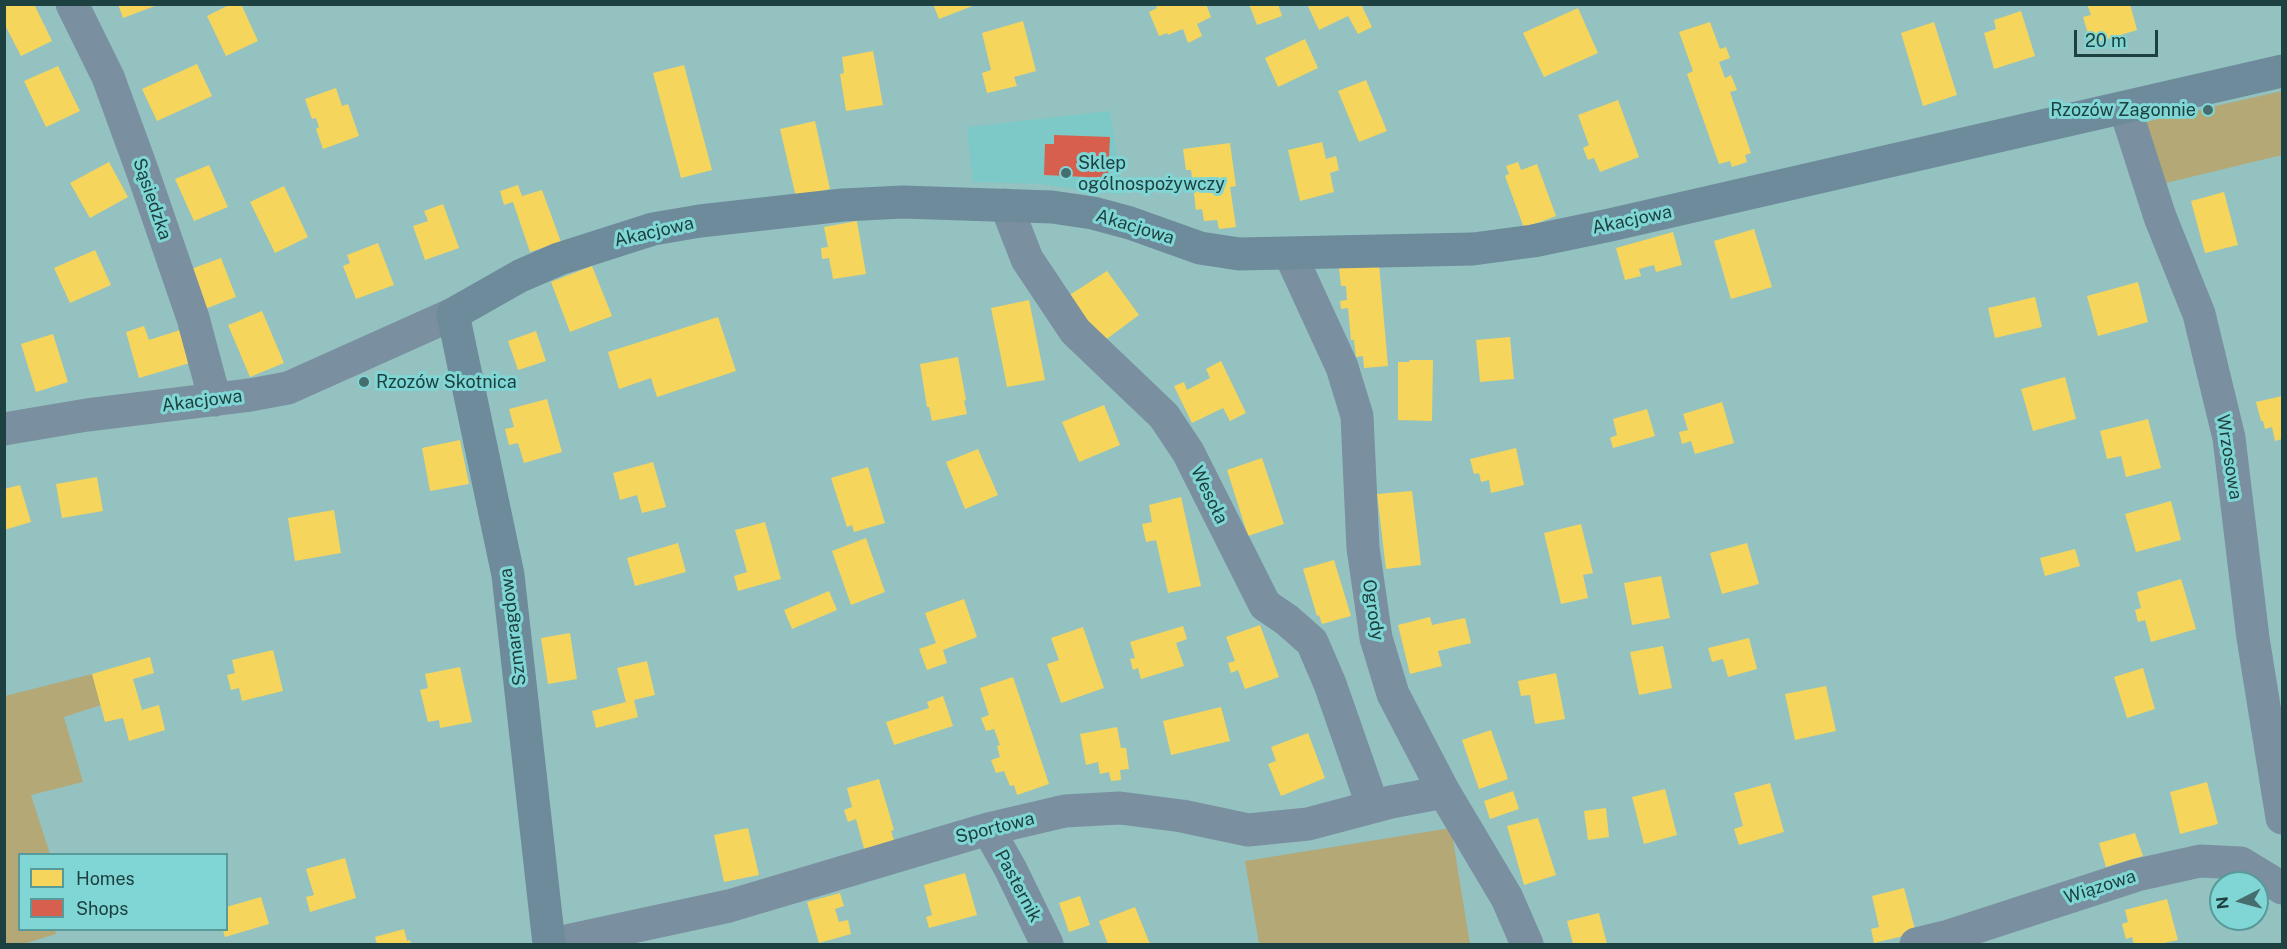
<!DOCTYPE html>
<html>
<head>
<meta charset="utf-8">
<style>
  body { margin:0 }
  #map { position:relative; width:2287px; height:949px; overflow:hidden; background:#94c2c1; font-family:"Public Sans",sans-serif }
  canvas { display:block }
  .frame { position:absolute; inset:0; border:6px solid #1d4141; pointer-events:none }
  .legend { position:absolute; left:18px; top:853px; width:210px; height:78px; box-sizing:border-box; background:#80d6d4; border:2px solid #589a99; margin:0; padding:8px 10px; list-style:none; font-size:18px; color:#1d4141 }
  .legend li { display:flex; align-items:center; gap:12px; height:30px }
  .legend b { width:30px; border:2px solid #589a99 }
  .north { position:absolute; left:2209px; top:871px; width:60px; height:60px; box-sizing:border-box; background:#80d6d4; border:2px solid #589a99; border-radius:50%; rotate:264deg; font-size:16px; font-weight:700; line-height:24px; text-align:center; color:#1d4141 }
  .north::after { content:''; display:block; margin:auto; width:21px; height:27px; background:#476e6e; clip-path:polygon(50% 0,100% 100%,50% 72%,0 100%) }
  .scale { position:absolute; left:2074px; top:30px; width:84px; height:27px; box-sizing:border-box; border:3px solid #1d4141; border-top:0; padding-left:8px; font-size:18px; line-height:21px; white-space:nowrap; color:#1d4141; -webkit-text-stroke:4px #80d6d4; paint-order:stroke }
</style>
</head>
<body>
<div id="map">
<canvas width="2287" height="949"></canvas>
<div class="frame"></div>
<ul class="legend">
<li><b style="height:16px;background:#f6d55c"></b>Homes</li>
<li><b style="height:16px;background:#d6604d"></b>Shops</li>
</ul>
<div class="north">N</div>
<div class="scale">20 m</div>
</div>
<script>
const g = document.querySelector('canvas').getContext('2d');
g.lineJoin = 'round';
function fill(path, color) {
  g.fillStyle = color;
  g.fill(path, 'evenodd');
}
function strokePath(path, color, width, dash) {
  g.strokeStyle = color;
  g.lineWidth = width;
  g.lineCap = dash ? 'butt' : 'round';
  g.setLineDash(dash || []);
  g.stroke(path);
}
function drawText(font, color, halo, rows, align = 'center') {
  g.font = font + ' "Public Sans",sans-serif';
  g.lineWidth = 6;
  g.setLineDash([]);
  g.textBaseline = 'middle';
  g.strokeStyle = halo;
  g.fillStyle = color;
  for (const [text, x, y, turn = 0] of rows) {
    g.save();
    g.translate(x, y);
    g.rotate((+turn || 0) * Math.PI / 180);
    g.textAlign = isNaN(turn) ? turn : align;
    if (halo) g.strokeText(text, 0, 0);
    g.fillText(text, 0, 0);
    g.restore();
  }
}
const built = new Path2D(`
  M1110,111L1123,195L1040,184L973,182L967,127Z`);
const green = new Path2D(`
  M2282,91V155L2166,183L2145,122Z
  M92,674L101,705L64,717L83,782L31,795L50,854H20V930H55L56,934L23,944H5V696Z
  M1451,828L1470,944H1259L1245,861Z`);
const homes = new Path2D(`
  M4,4H34L52,41L21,56L4,23Z
  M118,4H155V6L123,18Z
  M231,4H241L258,41L226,56L207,16Z
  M933,4H975V5L939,19Z
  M1155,4H1206L1211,17L1197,24L1202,36L1188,43L1183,29L1168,35L1167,33L1159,36L1149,12L1157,8Z
  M1249,4H1278L1282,16L1257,25Z
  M1307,4H1361L1372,27L1358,34L1348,16L1319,30Z
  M2087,4H2130L2137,30L2091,44L2083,17L2091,15Z
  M1578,8L1598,53L1544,77L1523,33Z
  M2021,11L2035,56L1994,69L1984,33L1996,29L1994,20Z
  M1023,21L1036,71L1014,77L1017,86L987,93L982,73L991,70L982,33Z
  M1710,22L1720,49L1726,47L1730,58L1719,62L1725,78L1731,75L1737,90L1730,92L1751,153L1745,155L1747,162L1732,167L1730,161L1719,164L1687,74L1693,71L1679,32Z
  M1934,22L1957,95L1923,106L1901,33Z
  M1305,39L1318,68L1278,87L1265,58Z
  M873,51L883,105L846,111L840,74L844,73L842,57Z
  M197,64L212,96L157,121L142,89Z
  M684,65L712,170L681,178L653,73Z
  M58,66L80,111L46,127L24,81Z
  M1366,80L1387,131L1359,142L1338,91Z
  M336,88L342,106L348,104L359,136L323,149L316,129L319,127L316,118L312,119L305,99Z
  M1618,100L1639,157L1600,172L1594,158L1588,160L1583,148L1589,145L1578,115Z
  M815,121L830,189L796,197L780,129Z
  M1322,142L1326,159L1336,156L1339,170L1330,173L1334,192L1300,201L1288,150Z
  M1230,143L1236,186L1230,187L1236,227L1219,229L1217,220L1204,221L1202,209L1196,210L1191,170H1186L1183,149Z
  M109,162L128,197L90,218L70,183Z
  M1518,162L1521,170L1537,164L1556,216L1524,228L1505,176L1509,174L1506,166Z
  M209,165L228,207L194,221L175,179Z
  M518,185L522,196L542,190L561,242L530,252L513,202L504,205L500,191Z
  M284,186L308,237L275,253L250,202Z
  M2224,192L2238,245L2205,253L2191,201Z
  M443,204L459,248L425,260L413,226L428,221L424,211Z
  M857,221L866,274L833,279L829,258L822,259L821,248L828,247L824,227Z
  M1754,229L1772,287L1731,299L1714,241Z
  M1673,232L1682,265L1656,272L1654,265L1639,269L1641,276L1625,280L1616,248Z
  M378,243L394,285L356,299L343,266L350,263L347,255Z
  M95,250L111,285L70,303L54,268Z
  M221,258L236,297L205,309L191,269Z
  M1379,264L1388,366L1364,368L1363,356L1356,357L1354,340H1351L1348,308L1341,309L1340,301L1347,300L1346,286H1341L1339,268Z
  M592,266L612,316L570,332L551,282Z
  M1107,271L1139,315L1104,341L1068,296Z
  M2138,282L2148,322L2098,336L2087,296Z
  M2035,297L2042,327L1995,338L1988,308Z
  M1029,300L1045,380L1007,387L991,308Z
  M262,311L284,363L250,377L228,325Z
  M718,317L736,371L657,397L651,378L619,389L608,352Z
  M144,326L149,340L180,330L190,363L139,378L126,332Z
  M536,331L546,361L518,370L508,341Z
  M53,334L68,382L36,392L21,344Z
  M1510,337L1514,379L1480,382L1476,340Z
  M958,357L966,400L964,401L967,414L932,421L929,407H927L920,364Z
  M1409,360H1433L1432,421L1398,420V362H1410Z
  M1221,361L1246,413L1230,421L1223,408L1192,423L1174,386L1184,382L1187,390L1210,378L1206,369Z
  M2065,377L2076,419L2033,431L2021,389Z
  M2282,396V439L2275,441L2272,427L2265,429L2263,421H2261L2256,402Z
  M547,399L562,452L524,463L518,443L509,445L505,429L514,427L509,409Z
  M1722,402L1734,443L1695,454L1691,441L1682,444L1679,432L1688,430L1683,414Z
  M1104,405L1120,445L1079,462L1062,422Z
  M1647,409L1655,436L1613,448L1610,438L1617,435L1613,419Z
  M2148,419L2161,468L2126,477L2121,456L2107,459L2100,431Z
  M460,440L469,484L430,491L422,448Z
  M1516,448L1524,485L1491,493L1489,480L1481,482L1479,473L1474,474L1470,459Z
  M978,449L998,495L965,509L946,462Z
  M1262,458L1284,524L1248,536L1227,470Z
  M653,462L666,507L642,513L637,495L620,500L613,473Z
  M868,467L885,523L854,532L852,525L847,527L831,478Z
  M97,477L103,511L62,518L56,484Z
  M20,485L31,522L4,530V489Z
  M1412,491L1421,565L1386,569L1377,494Z
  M1181,497L1201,586L1168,593L1156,540L1146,542L1142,524L1152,522L1149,505Z
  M2171,501L2181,540L2136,552L2125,514Z
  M334,510L341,553L295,561L288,518Z
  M765,522L781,579L738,591L734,576L747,572L735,530Z
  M1581,524L1593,573L1583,575L1588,598L1561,604L1544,533Z
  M866,538L885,592L851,605L832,551Z
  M678,543L686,572L635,586L627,558Z
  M1747,543L1759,584L1722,594L1710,553Z
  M2075,549L2080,566L2045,576L2040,558Z
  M1334,560L1351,616L1322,624L1319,615L1317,616L1303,569Z
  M1661,576L1670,618L1632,625L1624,583Z
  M2181,579L2196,629L2151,642L2145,620L2138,622L2135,610L2141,608L2137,592Z
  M829,591L837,610L792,629L784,610Z
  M964,599L977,637L943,650L947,663L927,670L919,649L936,643L925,613Z
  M1430,617L1432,625L1465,618L1471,643L1438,651L1442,666L1410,674L1398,625Z
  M1260,625L1279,677L1245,689L1238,670L1231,673L1228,663L1235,661L1226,637Z
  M1183,626L1187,639L1176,643L1184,666L1141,679L1138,668L1133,670L1130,659L1135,658L1130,642Z
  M1083,627L1104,688L1061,703L1047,664L1059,660L1051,638Z
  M570,633L577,679L548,684L541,638Z
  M1749,638L1757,669L1728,677L1723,659L1712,662L1708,648Z
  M1663,646L1672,688L1639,695L1630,652Z
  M273,650L283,691L242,701L239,688L231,690L227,675L235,673L232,660Z
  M150,657L154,673L133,679L142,710L159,705L165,730L129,741L123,718L105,722L92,674Z
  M647,661L655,695L634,700L638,717L596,728L592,711L626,702L617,668Z
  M460,667L472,722L440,728L439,720L428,722L420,690L428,688L425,674Z
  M2143,668L2155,709L2127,718L2114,677Z
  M1556,673L1565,719L1535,724L1530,695L1521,696L1518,681Z
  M1013,677L1049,784L1017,795L1014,785L1010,786L1004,771L996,773L991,760L1000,757L997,746L1000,745L994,729L986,731L981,718L989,715L980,688Z
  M1826,686L1836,731L1795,740L1785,694Z
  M943,696L953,726L894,745L886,722L929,708L927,702Z
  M1221,707L1230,741L1171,755L1163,721Z
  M1117,727L1121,748H1126L1129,769L1120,770L1121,780L1111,781L1109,772L1100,774L1098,762L1086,765L1080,734Z
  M1491,730L1508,779L1479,789L1462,740Z
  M1308,733L1325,778L1281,796L1268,764L1276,761L1271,747Z
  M879,779L894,830L891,831L895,844L865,852L856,819L848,822L844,810L852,807L847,788Z
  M2207,782L2218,824L2180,834L2170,792Z
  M1770,783L1784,832L1739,845L1734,829L1743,826L1734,793Z
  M1665,789L1677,835L1644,844L1632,797Z
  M1513,791L1519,809L1490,819L1484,801Z
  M1606,808L1609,837L1588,840L1584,811Z
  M1538,818L1556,875L1524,885L1507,826Z
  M748,828L759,875L724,882L714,835Z
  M2135,833L2143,856L2106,867L2099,843Z
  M345,858L356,898L310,912L306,897L314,895L306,869Z
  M965,873L977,915L929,928L926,917L932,915L924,885Z
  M1904,888L1916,933L1874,943L1871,929L1879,927L1872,896Z
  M840,893L844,906L835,909L839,922L848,920L851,934L819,943L807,902Z
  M1080,896L1090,925L1069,932L1059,903Z
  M261,897L269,924L225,937L223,930H226V907Z
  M2167,899L2178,940L2159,944H2134L2132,937L2126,939L2122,924L2128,922L2125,910Z
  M1135,907L1150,944H1108L1099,921Z
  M1599,913L1607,944H1573L1567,921Z
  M404,929L407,941L410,940L411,944H377L375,937Z`);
const shops = new Path2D(`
  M1054,135L1110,137L1108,178L1044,175L1045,144H1054Z`);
const street = new Path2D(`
  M72,4L108,77L142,170L193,318L215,400
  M2125,108L2160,217L2199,314L2229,438L2253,638L2282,818
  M1006,205L1027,259L1075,331L1164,416L1188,452L1265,605L1287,620L1312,642L1330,684L1373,807
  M1290,254L1342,367L1357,416L1363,548L1376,638L1393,694L1444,792L1507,898L1527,944
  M4,429L87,415L250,395L288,388L453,314
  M988,829L1010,868L1047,944
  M553,944L729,906L988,829L1065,811L1120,808L1182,816L1248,830L1308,824L1391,802L1444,792
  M1916,944L1949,936L2137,875L2200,861L2241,863L2282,888`);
const secondary = new Path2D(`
  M549,944L508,575L453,314L520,276L559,259L653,229L700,221L843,205L903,202L1052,207L1093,213L1130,223L1200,248L1239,254L1473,249L1533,241L1610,225L2282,71`);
const markers = [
  [2208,110,6,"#476e6e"],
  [1066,173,6,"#476e6e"],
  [364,382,6,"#476e6e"]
];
const poiNames = [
  ["Rzozów Zagonnie",2196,110,"right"],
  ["Sklep",1078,163],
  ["ogólnospożywczy",1078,184],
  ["Rzozów Skotnica",376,382]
];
const streetNames = [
  ["Sąsiedzka",152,199,71],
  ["Akacjowa",1632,220,-12],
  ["Akacjowa",1135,227,17],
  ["Akacjowa",654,232,-13],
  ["Akacjowa",202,401,-7],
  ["Wrzosowa",2229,457,81],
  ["Wesoła",1209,495,64],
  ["Ogrody",1373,610,81],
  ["Szmaragdowa",513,627,-97],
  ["Sportowa",995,828,-14],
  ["Pasternik",1018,886,62],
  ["Wiązowa",2100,887,-18]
];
fill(built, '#7dc9c8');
fill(green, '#b4a877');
fill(homes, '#f6d55c');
fill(shops, '#d6604d');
strokePath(street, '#7a8f9f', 33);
strokePath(secondary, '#6d8b9b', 33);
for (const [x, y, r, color] of markers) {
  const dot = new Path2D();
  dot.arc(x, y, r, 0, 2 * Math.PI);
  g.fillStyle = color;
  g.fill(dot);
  strokePath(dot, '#80d6d4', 2);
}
drawText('18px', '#1d4141', '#80d6d4', poiNames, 'left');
drawText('18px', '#1d4141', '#80d6d4', streetNames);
</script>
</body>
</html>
